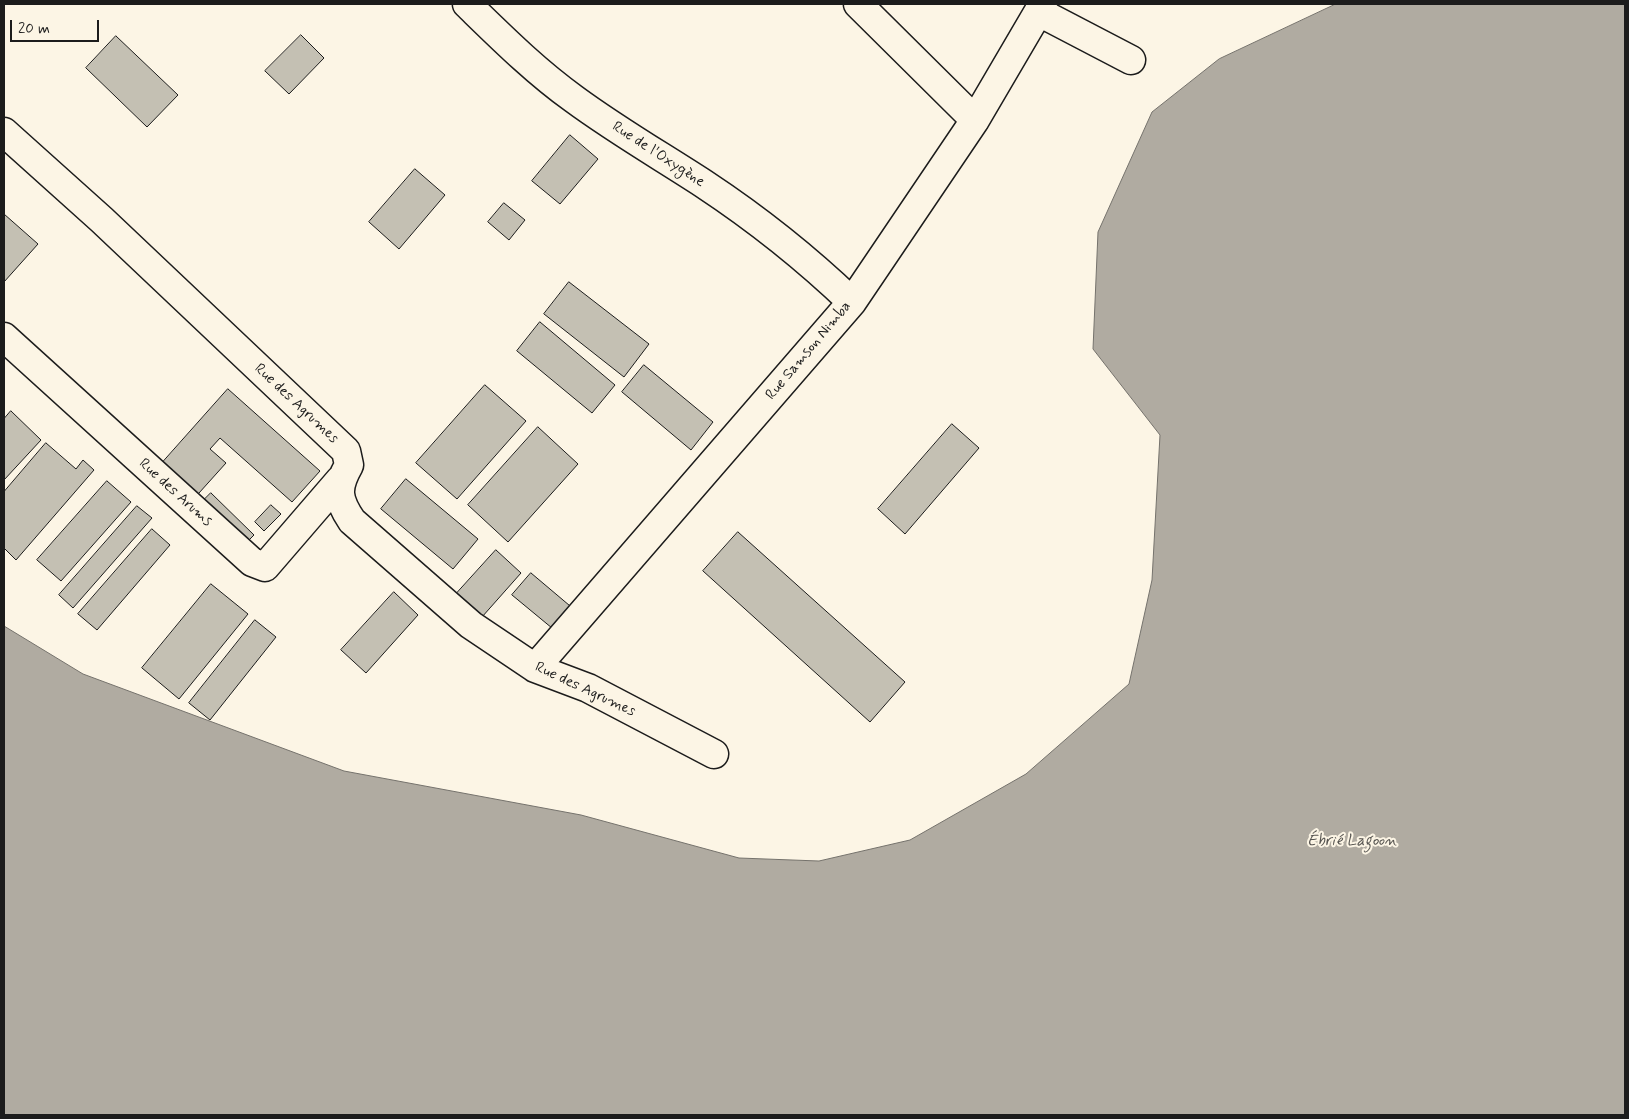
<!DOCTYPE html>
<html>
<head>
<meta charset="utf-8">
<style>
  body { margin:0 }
  #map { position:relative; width:1629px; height:1119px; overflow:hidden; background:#fcf5e5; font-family:Mynerve,sans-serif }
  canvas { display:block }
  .frame { position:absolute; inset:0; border:5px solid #1c1c1c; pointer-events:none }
  .scale { position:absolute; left:10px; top:20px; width:89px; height:22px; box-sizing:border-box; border:2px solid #1c1c1c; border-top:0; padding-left:6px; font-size:15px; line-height:18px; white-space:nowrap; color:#1c1c1c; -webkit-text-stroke:4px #fcf5e5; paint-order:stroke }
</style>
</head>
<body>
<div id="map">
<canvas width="1629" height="1119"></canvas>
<div class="frame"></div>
<div class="scale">20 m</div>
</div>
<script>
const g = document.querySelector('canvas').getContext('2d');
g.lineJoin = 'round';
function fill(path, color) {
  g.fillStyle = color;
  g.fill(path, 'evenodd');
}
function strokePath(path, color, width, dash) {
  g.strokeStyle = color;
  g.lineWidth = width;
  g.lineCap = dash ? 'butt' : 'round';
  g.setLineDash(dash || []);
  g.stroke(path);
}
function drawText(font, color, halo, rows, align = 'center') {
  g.font = font + ' Mynerve,sans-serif';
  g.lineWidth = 4;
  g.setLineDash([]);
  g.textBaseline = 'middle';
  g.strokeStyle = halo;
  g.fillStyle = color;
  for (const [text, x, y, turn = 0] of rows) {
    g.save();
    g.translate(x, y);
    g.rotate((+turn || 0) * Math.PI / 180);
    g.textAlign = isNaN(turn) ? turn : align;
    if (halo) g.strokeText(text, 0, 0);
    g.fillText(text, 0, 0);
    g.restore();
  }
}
const water = new Path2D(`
  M1336,4H1625V1115H4V626L83,674L344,771L581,815L739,858L819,861L910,840L1026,774L1129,684L1152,580L1160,435L1093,349L1098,232L1152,112L1219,59Z`);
const building = new Path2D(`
  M301,35L324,58L289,94L265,71Z
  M116,36L178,95L147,127L86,68Z
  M570,135L598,159L560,204L532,181Z
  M415,169L445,195L399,249L369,222Z
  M504,203L525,220L509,240L488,222Z
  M4,214L38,244L4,282Z
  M569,282L649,344L624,377L544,314Z
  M540,322L615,385L592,413L517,351Z
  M644,365L713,422L691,450L622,392Z
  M485,385L526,421L457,499L416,463Z
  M228,389L320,471L292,502L220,438L210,449L226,463L190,503L155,471Z
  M11,411L41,440L4,480V419Z
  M952,424L979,448L905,534L878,509Z
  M538,427L578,464L508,542L468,505Z
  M46,443L76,469L83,460L94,470L16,560L4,548V492Z
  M406,479L478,539L453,569L381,509Z
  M107,481L131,502L61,581L37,560Z
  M211,493L254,535L240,549L197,507Z
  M271,505L281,514L264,531L255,522Z
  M137,506L152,518L73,608L59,595Z
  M152,529L170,545L97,630L78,614Z
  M738,532L905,682L870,722L703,571Z
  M496,550L521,573L474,626L448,603Z
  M531,573L576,611L558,633L512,595Z
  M211,584L248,614L179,699L142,668Z
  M394,592L418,615L366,673L341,650Z
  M255,620L276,637L210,720L189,703Z`);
const minor = new Path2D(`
  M467,4C501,37 535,71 574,99C616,130 661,156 704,184C757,219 806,258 852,302
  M858,4L975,120
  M1039,12L1131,60
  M4,132L102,220L346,451L349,465C336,488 337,499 352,521L471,625L535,668L588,688L714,754
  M4,337L252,562L265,567L340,480
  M535,668L852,302L975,120L1043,4`);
const streetNames = [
  ["Rue de l'Oxygène",658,155,33],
  ["Rue Samson Nimba",809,351,-50],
  ["Rue des Agrumes",296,404,43],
  ["Rue des Arums",175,493,42],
  ["Rue des Agrumes",585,690,25]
];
const waterNames = [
  ["Ébrié Lagoon",1352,842]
];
fill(water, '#b0aba1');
strokePath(water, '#75726c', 1);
fill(building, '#c4c0b3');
strokePath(building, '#1c1c1c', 1);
strokePath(minor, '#1c1c1c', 31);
strokePath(minor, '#fcf5e5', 28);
drawText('15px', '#1c1c1c', '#fcf5e5', streetNames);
drawText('italic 16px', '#575551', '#fcf5e5', waterNames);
</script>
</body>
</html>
